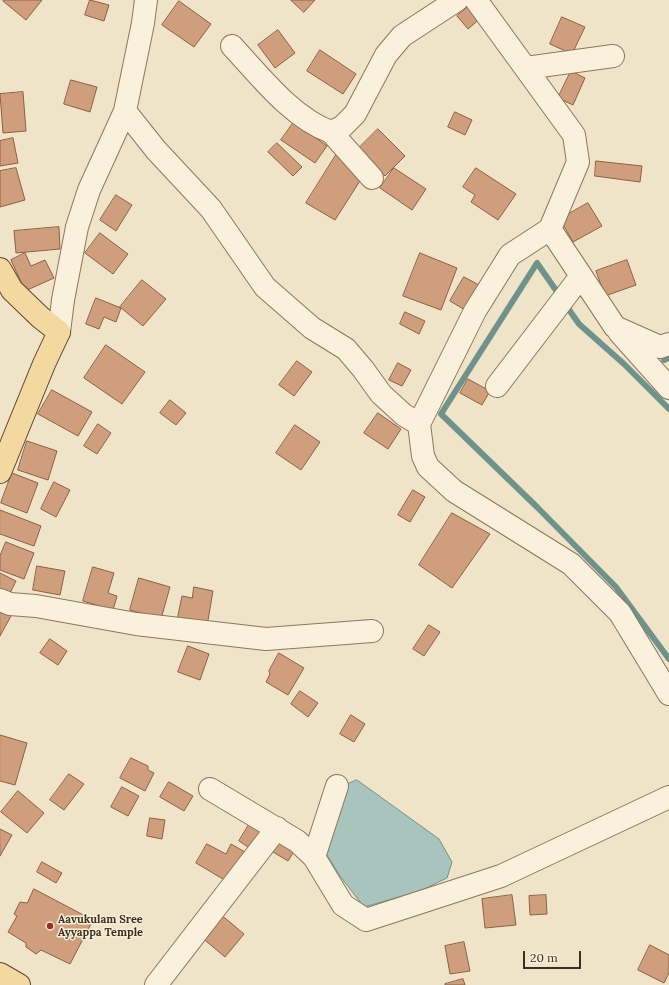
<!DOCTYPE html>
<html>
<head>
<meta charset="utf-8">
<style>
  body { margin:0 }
  #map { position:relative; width:669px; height:985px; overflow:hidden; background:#f0e4c8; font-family:Lora,serif }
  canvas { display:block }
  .scale { position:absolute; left:523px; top:951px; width:58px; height:18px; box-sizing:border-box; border:2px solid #3d2e20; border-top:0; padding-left:5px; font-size:12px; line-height:14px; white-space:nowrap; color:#3d2e20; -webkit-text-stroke:3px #f7eed8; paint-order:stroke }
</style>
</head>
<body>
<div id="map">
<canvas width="669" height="985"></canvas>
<div class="scale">20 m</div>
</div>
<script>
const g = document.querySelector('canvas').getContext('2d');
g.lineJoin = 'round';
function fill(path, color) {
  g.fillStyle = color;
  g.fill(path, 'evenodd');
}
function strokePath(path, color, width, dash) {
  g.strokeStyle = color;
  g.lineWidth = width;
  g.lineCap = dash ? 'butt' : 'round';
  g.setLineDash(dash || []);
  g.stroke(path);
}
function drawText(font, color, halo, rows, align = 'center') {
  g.font = font + ' Lora,serif';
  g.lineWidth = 3;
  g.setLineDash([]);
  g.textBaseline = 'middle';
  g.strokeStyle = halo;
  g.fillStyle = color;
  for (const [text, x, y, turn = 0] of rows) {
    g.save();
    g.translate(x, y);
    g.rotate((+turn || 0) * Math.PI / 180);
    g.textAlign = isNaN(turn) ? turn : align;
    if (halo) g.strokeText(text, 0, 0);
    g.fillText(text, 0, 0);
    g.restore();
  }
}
const water = new Path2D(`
  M357,780L439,839L452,862L447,878L420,891L364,907L340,876L316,838L343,786Z`);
const stream = new Path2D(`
  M560,296L537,263L441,414L537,507L616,587L669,659
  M565,304L579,324L624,364L669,409
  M664,360L669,358`);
const building = new Path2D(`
  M4,0H42L26,20L3,1Z
  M90,0L109,5L104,21L85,15Z
  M291,0H315L304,12Z
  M179,1L211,24L194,47L162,25Z
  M472,4L482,17L468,29L457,16Z
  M562,17L585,27L572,54L550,44Z
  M278,30L295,53L275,68L258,45Z
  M320,50L356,74L343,94L307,71Z
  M571,71L585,78L573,105L558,98Z
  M71,80L97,87L90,112L64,104Z
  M23,92L26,131L3,133L0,94Z
  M455,112L472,120L465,135L448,127Z
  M294,122L327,146L315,163L281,140Z
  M378,129L405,156L385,176L358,149Z
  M13,138L18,163L0,166V141Z
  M277,143L302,167L293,176L268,152Z
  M336,155L365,173L335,220L306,203Z
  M596,161L642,166L640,182L595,176Z
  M16,168L25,200L0,207V171Z
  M394,168L426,189L412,210L380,188Z
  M476,168L516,194L498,220L471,202L475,195L463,187Z
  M116,195L132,205L116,231L100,220Z
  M588,203L602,226L573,242L560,219Z
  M59,227L60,249L16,253L14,231Z
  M100,233L128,254L113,274L85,253Z
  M25,253L31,266L45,260L54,278L25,291L11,260Z
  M420,253L457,268L441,310L403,296Z
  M627,260L636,285L605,296L596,271Z
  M464,277L479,285L465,310L450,301Z
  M142,280L166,299L143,326L120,307Z
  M96,298L121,308L116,322L104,317L99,329L86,324Z
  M405,312L425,321L419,334L400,324Z
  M106,345L145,372L122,404L84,378Z
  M297,361L312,372L294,396L279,385Z
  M398,363L411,370L402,386L389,380Z
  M468,379L490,391L482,405L460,393Z
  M52,390L92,412L78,436L38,414Z
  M170,400L186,413L176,425L160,413Z
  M378,413L401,429L388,449L364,433Z
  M98,424L111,433L97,454L84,446Z
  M295,425L320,442L301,470L276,453Z
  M27,441L57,451L48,480L18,470Z
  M12,473L38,483L27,513L1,503Z
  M54,482L70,490L56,517L41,509Z
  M413,490L425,497L410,522L398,515Z
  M0,510L41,526L34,546L0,534Z
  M452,513L490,534L452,588L419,565Z
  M6,542L34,553L24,579L0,570V556Z
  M37,566L65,571L60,595L33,590Z
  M93,567L114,573L108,593L117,596L113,610L83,601Z
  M0,573L16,581L7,599L0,595Z
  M139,578L170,587L161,619L130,610Z
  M194,587L213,591L207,626L177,620L182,596L192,598Z
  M0,609L11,616L0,636Z
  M429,625L440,632L424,656L413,649Z
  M50,639L67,651L58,665L40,653Z
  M188,646L209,654L200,680L178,672Z
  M279,653L304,668L288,695L266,682L270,674L269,671Z
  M300,691L318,703L308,717L291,704Z
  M351,715L365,724L354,742L340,734Z
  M0,735L27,743L15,785L0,781Z
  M131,758L148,766V770L154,773L145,791L120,778Z
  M69,774L84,784L64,810L50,800Z
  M169,782L193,796L184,811L160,797Z
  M122,787L139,796L128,816L111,807Z
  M18,791L44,813L27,833L1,812Z
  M150,818L165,820L162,839L147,836Z
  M253,818L271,830L257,853L239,841Z
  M0,829L12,835L0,856Z
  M277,833L298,845L288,861L268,849Z
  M207,844L226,854L231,844L245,852L228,882L196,863Z
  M42,862L62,873L56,883L37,872Z
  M34,889L93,920L70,964L41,950L36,954L26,947V943L8,932L17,916L14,914L20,902L27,903Z
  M512,895L516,925L485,928L482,899Z
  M546,895L547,914L530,915L529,896Z
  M219,913L244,934L225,957L200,936Z
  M464,942L470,971L450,974L445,946Z
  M650,945L669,955V973L664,983L638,970Z
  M463,979L465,985H445V984Z`);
const minor = new Path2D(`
  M476,0L574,135L578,162L550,229L510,255L475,311L419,424L423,456L428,467L454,491L571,564L620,613L669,694
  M232,46C260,76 292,118 331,132L342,127L355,114L386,55L402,36L457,0
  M526,68L613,56
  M125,111L156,150L211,209L265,287L312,328L346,349L363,369L381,394L404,415L419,424
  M331,132L372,178
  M550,229L615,327L660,347L669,344
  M59,332L63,300L77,227L89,190L125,111L143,23L146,0
  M619,332L669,388
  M497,386L581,276
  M0,600L10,604L36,606L136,624L266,639L372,631
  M210,789L297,841L314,857L343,905L366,920L501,876L669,797
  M314,857L337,786
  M156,985L277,828`);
const major = new Path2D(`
  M0,269L12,290L40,317L59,332L44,364L0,472
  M0,974L19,985`);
const markers = [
  [50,926,4,"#9e2a2b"]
];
const poiNames = [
  ["Aavukulam Sree",58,920],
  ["Ayyappa Temple",58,933]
];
fill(water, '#a9c4bc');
strokePath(water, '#6f938a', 1);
strokePath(stream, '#6f938a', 6);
fill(building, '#cf9f7d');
strokePath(building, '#8d5f41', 1);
strokePath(minor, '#8d765c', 24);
strokePath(major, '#5b4430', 24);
strokePath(minor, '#faf1dc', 22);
strokePath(major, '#f3d9a0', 22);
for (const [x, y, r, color] of markers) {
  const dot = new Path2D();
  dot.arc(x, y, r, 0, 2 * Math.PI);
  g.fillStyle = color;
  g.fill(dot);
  strokePath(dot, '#f7eed8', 1.5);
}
drawText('bold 11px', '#3d2e20', '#f7eed8', poiNames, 'left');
</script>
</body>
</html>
